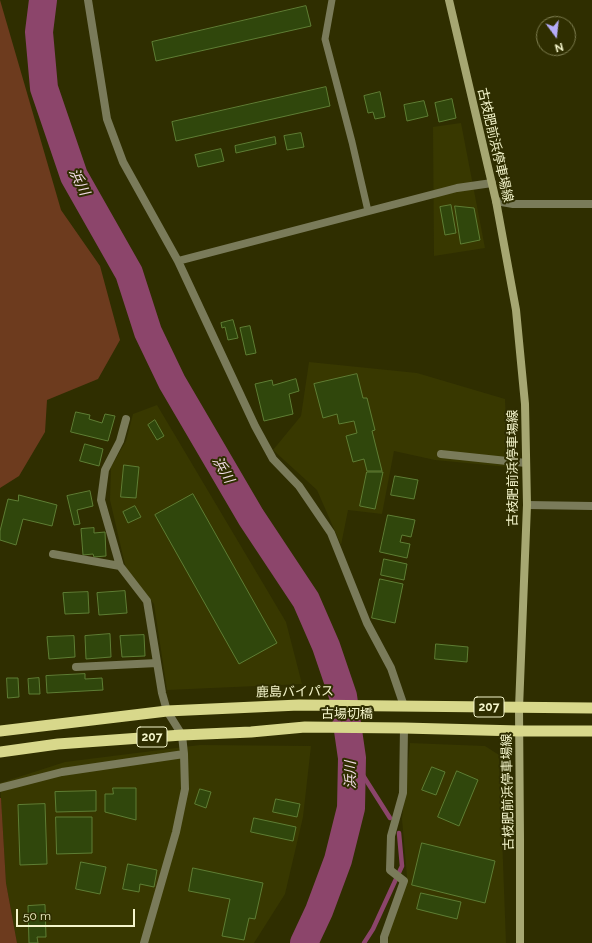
<!DOCTYPE html>
<html>
<head>
<meta charset="utf-8">
<style>
  body { margin:0 }
  #map { position:relative; width:592px; height:943px; overflow:hidden; background:#2f2e00; font-family:Raleway,sans-serif }
  canvas { display:block }
  .north { position:absolute; left:536px; top:16px; width:40px; height:40px; box-sizing:border-box; background:#2f2e00; border:1px solid #7e7e51; border-radius:50%; rotate:165deg; font-size:11px; font-weight:700; line-height:16px; text-align:center; color:#f4f5cb }
  .north::after { content:''; display:block; margin:auto; width:14px; height:18px; background:#b5acf8; clip-path:polygon(50% 0,100% 100%,50% 72%,0 100%) }
  .scale { position:absolute; left:16px; top:909px; width:119px; height:18px; box-sizing:border-box; border:2px solid #f4f5cb; border-top:0; padding-left:5px; font-size:12px; line-height:14px; white-space:nowrap; color:#f4f5cb; -webkit-text-stroke:3px #2f2e00; paint-order:stroke }
</style>
</head>
<body>
<div id="map">
<canvas width="592" height="943"></canvas>
<div class="north">N</div>
<div class="scale">50 m</div>
</div>
<script>
const g = document.querySelector('canvas').getContext('2d');
g.lineJoin = 'round';
function fill(path, color) {
  g.fillStyle = color;
  g.fill(path, 'evenodd');
}
function strokePath(path, color, width, dash) {
  g.strokeStyle = color;
  g.lineWidth = width;
  g.lineCap = dash ? 'butt' : 'round';
  g.setLineDash(dash || []);
  g.stroke(path);
}
function drawText(font, color, halo, rows, align = 'center') {
  g.font = font + ' Raleway,"Noto Sans JP",sans-serif';
  g.lineWidth = 4;
  g.setLineDash([]);
  g.textBaseline = 'middle';
  g.strokeStyle = halo;
  g.fillStyle = color;
  for (const [text, x, y, turn = 0] of rows) {
    g.save();
    g.translate(x, y);
    g.rotate((+turn || 0) * Math.PI / 180);
    g.textAlign = isNaN(turn) ? turn : align;
    if (halo) g.strokeText(text, 0, 0);
    g.fillText(text, 0, 0);
    g.restore();
  }
}
const built = new Path2D(`
  M461,123L485,248L434,256L433,127Z
  M309,362L417,373L505,399L508,467L435,460L394,451L382,514L348,510L341,545L317,490L273,450L301,416Z
  M157,405L286,622L302,684L167,690L154,604L126,569L110,500L111,467L126,441L133,414Z
  M410,743L485,746L499,755L506,943H388L389,933L407,877L402,819Z
  M200,745L311,746L303,817L285,894L254,943H17L6,883L0,783L65,762Z`);
const green = new Path2D(`
  M0,0L61,210L100,266L120,340L98,379L47,400L45,432L19,476L0,488Z
  M0,798H1L6,883L17,943H0Z`);
const stream = new Path2D(`
  M352,758L390,818
  M364,943L373,929L402,866L399,833`);
const river = new Path2D(`
  M43,0L39,32L44,88L74,176L129,273L148,332L172,382L251,517L306,600L326,646L343,696L352,758L351,808L338,860L319,911L304,943`);
const building = new Path2D(`
  M306,6L311,26L156,61L152,42Z
  M326,87L330,106L176,141L172,122Z
  M380,92L385,117L375,119L373,112L368,113L364,96Z
  M452,99L456,118L439,122L435,103Z
  M424,101L428,116L407,121L404,105Z
  M301,133L304,147L287,150L284,136Z
  M275,137L276,144L236,153L235,146Z
  M221,149L224,161L198,167L195,155Z
  M451,205L456,233L445,235L440,207Z
  M455,206L474,208L480,240L461,244Z
  M233,320L238,338L228,340L225,327L222,328L221,323Z
  M250,326L256,353L246,355L240,328Z
  M357,374L363,398H367L375,430L372,431L382,471H367L364,459L353,462L346,436L357,433L354,421L339,424L337,414L323,418L314,384Z
  M296,379L299,391L289,394L293,414L264,421L255,384L272,380L273,385Z
  M76,412L90,415L89,419L102,423L105,414L115,416L108,441L71,432Z
  M155,420L164,436L157,440L148,425Z
  M85,444L103,449L99,466L80,461Z
  M124,465L139,467L136,498L121,497Z
  M367,472H383L375,509L360,506Z
  M395,476L418,480L414,499L391,495Z
  M90,491L93,506L77,510L80,524L74,525L67,496Z
  M193,494L277,643L239,664L155,515Z
  M19,495L57,505L52,526L23,519L16,545L0,540V531L8,499L18,501Z
  M135,506L141,517L128,523L123,512Z
  M388,515L415,520L411,537L402,535L400,542L410,544L407,558L380,552Z
  M94,528V533L105,532L106,556L94,557L93,554L83,555L81,529Z
  M384,559L407,564L404,580L381,575Z
  M380,579L403,584L395,623L372,618Z
  M125,591L127,613L99,615L97,593Z
  M88,592L89,613L65,614L63,593Z
  M110,634L111,657L86,659L85,636Z
  M144,635L145,656L122,657L120,636Z
  M74,636L75,657L49,659L47,637Z
  M436,644L468,647L467,662L435,659Z
  M85,674V679L102,678L103,690L47,693L46,676Z
  M7,678H18L19,697L8,698Z
  M39,678L40,694H29L28,679Z
  M432,767L445,772L436,795L422,790Z
  M457,771L478,780L459,826L438,817Z
  M113,788H136V820L105,812V794H113Z
  M200,789L211,792L206,808L195,804Z
  M96,791V811L56,812L55,792Z
  M276,799L300,804L297,817L273,812Z
  M45,804L47,864L20,865L18,805Z
  M56,817H92V853L57,854Z
  M254,818L296,827L293,841L251,832Z
  M422,843L495,861L485,903L412,885Z
  M81,862L106,867L100,894L76,889Z
  M128,864L157,870L154,887L140,884L139,892L123,889Z
  M193,868L263,883L255,919L249,918L244,940L222,936L230,899L189,891Z
  M421,893L461,902L457,919L417,909Z
  M45,905L46,937H37L38,943H29L28,906Z`);
const service = new Path2D(`
  M332,0L325,39L352,142L368,211`);
const minor = new Path2D(`
  M88,0L107,119L123,162L178,261L255,426L273,459L299,486L331,533L367,623L391,668L404,706
  M496,201L513,204H592
  M178,261L457,188L492,183
  M441,454L526,463
  M527,505L592,506
  M53,554L120,566L101,500L105,470L120,441L126,419
  M120,566L147,601L162,693L167,711L182,735L184,754L185,789L176,832L144,943
  M76,667L157,663
  M0,788L62,772L184,754
  M384,943V937L404,881L390,870L391,836L403,793L404,728`);
const secondary = new Path2D(`
  M449,0L496,201L516,310L525,404L527,505L519,708L520,839V943`);
const trunk = new Path2D(`
  M0,731L167,711L299,705L592,708
  M0,752L58,744L182,735L251,732L305,727L404,728L519,731H592`);
const shields = [
  [489,707,30],
  [152,737,30]
];
const shieldNames = [
  ["207",489,707],
  ["207",152,737]
];
const streetNames = [
  ["古枝肥前浜停車場線",495,145,77],
  ["古枝肥前浜停車場線",513,468,-90],
  ["鹿島バイパス",295,692,-1],
  ["古場切橋",347,714],
  ["古枝肥前浜停車場線",508,792,-91]
];
const waterNames = [
  ["浜川",79,182,64],
  ["浜川",223,470,60],
  ["浜川",351,775,-90]
];
fill(built, '#383800');
fill(green, '#6d3b1e');
strokePath(stream, '#8c456b', 4.5);
strokePath(river, '#8c456b', 28);
fill(building, '#30470c');
strokePath(building, '#5e7e34', 1);
strokePath(service, '#7a7b5a', 7);
strokePath(minor, '#7a7b5a', 8);
strokePath(secondary, '#a6a772', 8);
strokePath(trunk, '#d8d88b', 11);
for (const [x, y, w] of shields) {
  const box = new Path2D();
  box.roundRect(x - w / 2, y - 10, w, 20, 3);
  g.fillStyle = '#2f2e00';
  g.fill(box);
  strokePath(box, '#f4f5cb', 1);
}
drawText('bold 12px', '#f4f5cb', null, shieldNames);
drawText('13px', '#f4f5cb', '#2f2e00', streetNames);
drawText('italic 14px', '#f3dde7', '#2f2e00', waterNames);
</script>
</body>
</html>
